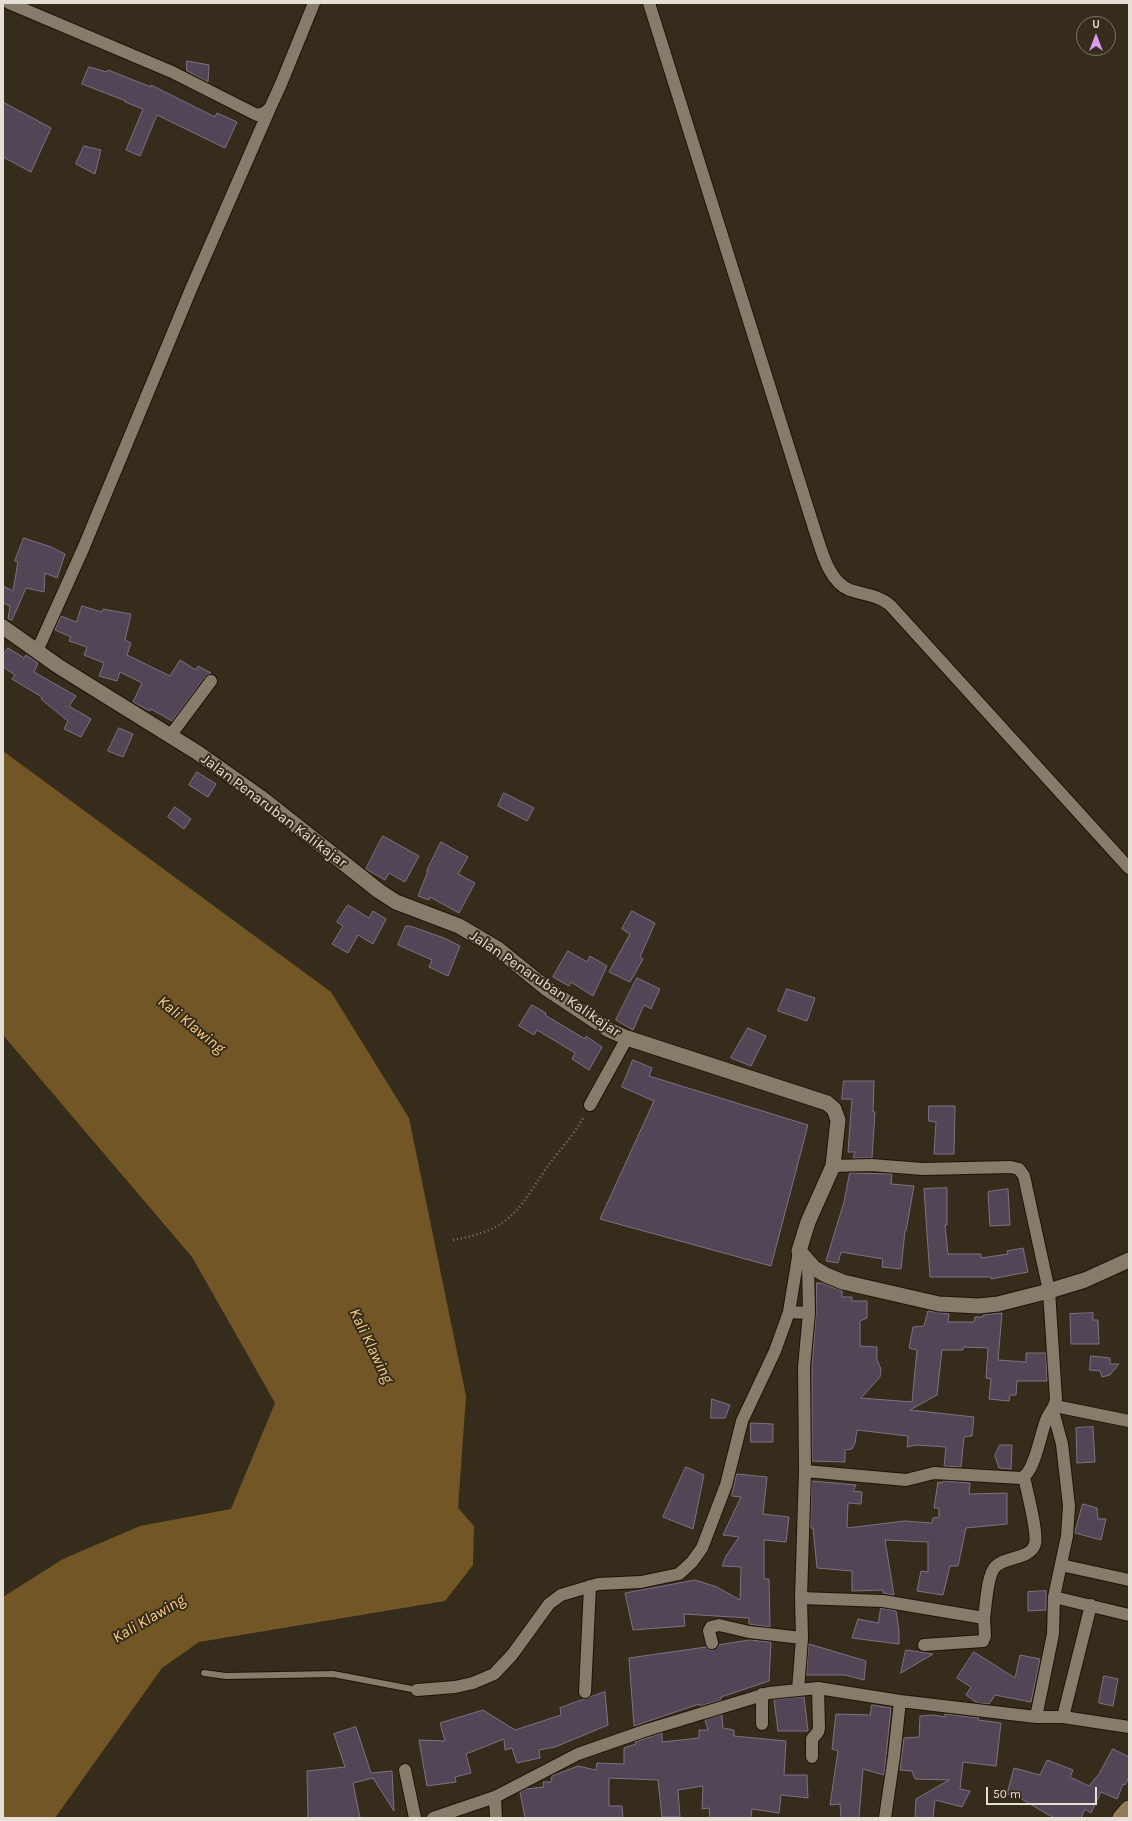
<!DOCTYPE html>
<html>
<head>
<meta charset="utf-8">
<style>
  body { margin:0 }
  #map { position:relative; width:1132px; height:1821px; overflow:hidden; background:#362c1c; font-family:Karla,sans-serif }
  canvas { display:block }
  .frame { position:absolute; inset:0; border:4px solid #e6dfd5; pointer-events:none }
  .north { position:absolute; left:1076px; top:16px; width:40px; height:40px; box-sizing:border-box; background:#362c1c; border:1px solid #7c7466; border-radius:50%; rotate:0deg; font-size:11px; font-weight:700; line-height:16px; text-align:center; color:#e6dfd5 }
  .north::after { content:''; display:block; margin:auto; width:14px; height:18px; background:#dd99f4; clip-path:polygon(50% 0,100% 100%,50% 72%,0 100%) }
  .scale { position:absolute; left:986px; top:1787px; width:111px; height:18px; box-sizing:border-box; border:2px solid #e6dfd5; border-top:0; padding-left:5px; font-size:12px; line-height:14px; white-space:nowrap; color:#e6dfd5; -webkit-text-stroke:3px #362c1c; paint-order:stroke }
</style>
</head>
<body>
<div id="map">
<canvas width="1132" height="1821"></canvas>
<div class="frame"></div>
<div class="north">U</div>
<div class="scale">50 m</div>
</div>
<script>
const g = document.querySelector('canvas').getContext('2d');
g.lineJoin = 'round';
function fill(path, color) {
  g.fillStyle = color;
  g.fill(path, 'evenodd');
}
function strokePath(path, color, width, dash) {
  g.strokeStyle = color;
  g.lineWidth = width;
  g.lineCap = dash ? 'butt' : 'round';
  g.setLineDash(dash || []);
  g.stroke(path);
}
function drawText(font, color, halo, rows, align = 'center') {
  g.font = font + ' Karla,sans-serif';
  g.lineWidth = 4;
  g.setLineDash([]);
  g.textBaseline = 'middle';
  g.strokeStyle = halo;
  g.fillStyle = color;
  for (const [text, x, y, turn = 0] of rows) {
    g.save();
    g.translate(x, y);
    g.rotate((+turn || 0) * Math.PI / 180);
    g.textAlign = isNaN(turn) ? turn : align;
    if (halo) g.strokeText(text, 0, 0);
    g.fillText(text, 0, 0);
    g.restore();
  }
}
const water = new Path2D(`
  M3,751L331,992L409,1118L466,1396L458,1508L474,1526L473,1565L445,1601L199,1642L162,1668L55,1818H3V1597L63,1559L140,1526L231,1509L275,1403L192,1257L3,1035Z`);
const building = new Path2D(`
  M187,61L209,65L208,82L187,71Z
  M89,67L107,72L108,70L151,87V85L215,117L217,113L237,122L225,148L157,115L140,156L126,150L143,109L125,102L126,101L82,84Z
  M3,102L51,128L31,172L3,157Z
  M84,146L101,150L95,174L76,164Z
  M24,538L51,547L65,554L57,578L45,573L44,592L26,588L12,620L8,619L10,606L3,603V586L13,591L18,562L15,561Z
  M82,606L102,612L103,609L131,614L125,640L131,643L127,655L170,676L180,660L196,670L198,666L211,673L205,677L172,721L151,709L150,711L133,702L142,683L120,672L117,681L99,676L104,663L84,655L87,647L69,641L71,637L55,630L61,616L76,622Z
  M8,648L24,658L26,655L38,663L34,672L76,696L69,706L91,719L81,737L64,729L68,721L41,699L42,697L12,679L15,675L3,667V656Z
  M119,728L133,734L123,757L108,751Z
  M197,772L216,784L208,797L189,785Z
  M504,793L534,808L527,821L498,806Z
  M175,807L191,819L184,829L168,817Z
  M383,836L419,856L405,882L389,873L385,880L366,869Z
  M441,842L468,857L458,874L475,883L459,913L430,897L429,900L418,896L428,871H427Z
  M348,905L369,918L373,911L386,919L373,944L358,935L348,953L332,944L343,926L337,922Z
  M632,911L655,923L640,957L643,959L630,982L609,972L630,934L622,929Z
  M406,926H410L444,938L460,946L448,976L429,967L432,960L398,945Z
  M568,951L587,962L590,956L607,966L593,996L571,982L569,986L553,977Z
  M637,978L660,989L651,1009L644,1005L633,1030L616,1020Z
  M787,989L815,998L807,1021L778,1011Z
  M532,1005L546,1013L545,1015L585,1039L586,1036L602,1047L589,1070L572,1059L575,1053L537,1030L534,1035L519,1026Z
  M748,1028L766,1036L751,1066L731,1058Z
  M633,1060L652,1068L649,1076L808,1125L771,1266L600,1219L654,1101L622,1087Z
  M844,1081H874L873,1112H875L872,1158H853L855,1152H848L852,1099H842Z
  M929,1106H955L954,1154H934L936,1122L929,1121Z
  M850,1173L892,1174L891,1184L914,1186L906,1231H905L901,1269L882,1267L883,1259L841,1252L838,1263L826,1261L844,1202Z
  M947,1188V1225H945L948,1254H981V1258L1008,1254L1007,1251L1023,1248L1028,1272L991,1279V1277H930L924,1189Z
  M1008,1189L1010,1225L990,1226L988,1192Z
  M817,1283H822L842,1291V1297H852V1301H867V1318L860,1321V1346L877,1347V1360L881,1369L880,1377L861,1398L912,1402L917,1350L909,1348L913,1327L924,1326L928,1311L949,1314L948,1322H974L975,1317H983V1315L1002,1313L998,1360L1026,1362V1353H1046L1047,1381H1017L1016,1395H1010L1009,1401L989,1399L991,1379L986,1378L988,1348L963,1347V1350H942L937,1395L910,1410L974,1417L972,1436L964,1437L961,1467L944,1466L946,1447L916,1445L907,1447L908,1436L857,1430L855,1443L852,1449L845,1450V1462L812,1461V1367L816,1314Z
  M1093,1313V1320H1098L1099,1344H1071L1070,1314Z
  M1091,1356L1110,1358V1364H1119L1110,1375L1102,1377L1100,1371L1090,1370Z
  M712,1399L730,1405L725,1418H711Z
  M751,1423L773,1424V1442H751Z
  M1093,1427L1095,1462L1077,1463L1076,1428Z
  M1000,1445H1012L1011,1469L999,1468L995,1456Z
  M686,1467L704,1475L693,1529L663,1517Z
  M737,1474L767,1477L763,1514L789,1517L786,1542L764,1540V1579H769L770,1627L749,1624V1618L684,1614L685,1626L633,1630L625,1593L695,1580L717,1587L740,1600L741,1567L722,1566L726,1556L739,1537L723,1535L741,1497L732,1496Z
  M812,1481L856,1485L853,1491L862,1492L861,1504L848,1503L847,1528L905,1521L932,1523L933,1518L939,1517V1508H934L938,1482L942,1483L943,1481L970,1483L969,1494L1007,1493V1524L966,1528L958,1566H950L943,1595L917,1591L921,1571L928,1572V1542L885,1540L894,1595L883,1593V1590L852,1591V1571L817,1568L813,1528H811Z
  M1083,1504L1097,1508L1098,1519H1106L1101,1540L1075,1533Z
  M1046,1591V1610L1028,1611V1592Z
  M881,1608L896,1611L899,1631V1644L852,1638L858,1619L878,1623Z
  M750,1640L771,1642L769,1681L721,1697V1700L700,1706L699,1704L634,1726L629,1658L706,1647L710,1650H713L719,1645Z
  M809,1644L866,1661L864,1680L845,1675H807Z
  M906,1650L933,1654L901,1673Z
  M974,1652L1015,1678L1020,1655L1040,1659L1031,1702L995,1695L989,1704L977,1703L966,1695L971,1687L957,1678Z
  M1104,1676L1118,1679L1113,1706L1099,1703Z
  M605,1692L608,1725L555,1747L539,1750L540,1758L517,1763L512,1748L505,1750L504,1739L466,1754L471,1773L455,1777L456,1782L427,1786L419,1740L445,1741L440,1723L483,1710L515,1730L561,1715L560,1708Z
  M804,1697L808,1731H778L774,1700Z
  M872,1705L891,1708L884,1775L863,1769L859,1818H841L840,1804L830,1805L838,1751L832,1749L836,1714L870,1715Z
  M945,1714L979,1718L978,1720L1001,1723L996,1766L963,1762L960,1789L970,1791L962,1807L935,1800L933,1818H915L916,1799L949,1780L915,1779L912,1771L900,1770L904,1738L919,1737L920,1716L934,1715L945,1717Z
  M722,1715L723,1728L734,1730V1736L786,1741L784,1775H807L808,1798L781,1795L779,1813L752,1809L751,1818H710L709,1808L702,1809L703,1786L678,1790L680,1817H662L658,1780L609,1778V1806H622L623,1818H525L520,1792L526,1789L544,1787L543,1782H551L552,1776L578,1766L596,1770L597,1763L624,1764V1748L636,1744L635,1742L662,1733V1742L699,1738V1730H708L705,1720Z
  M356,1727L371,1773L392,1771L394,1811L373,1778L353,1783L360,1818H308L307,1771L345,1767L334,1734Z
  M1113,1749L1129,1757V1777L1125,1785L1123,1784L1117,1799L1101,1792L1091,1813L1085,1809L1081,1818H1054L1018,1797L1007,1794L1014,1768L1040,1775L1047,1760L1073,1770L1070,1777L1089,1786L1099,1774Z`);
const path = new Path2D(`
  M453,1240C475,1236 498,1230 514,1213C527,1200 539,1178 550,1163C562,1147 575,1134 584,1116`);
const service = new Path2D(`
  M204,1673L226,1676L333,1674L417,1690`);
const minor = new Path2D(`
  M9,3L172,72L257,115L264,113L270,108L281,84L314,3
  M649,3L814,528C821,548 828,582 850,590C865,595 878,595 890,605L1129,868
  M37,651L83,549L191,289L270,108
  M170,736L211,681
  M590,1105L627,1038
  M808,1263L809,1313
  M789,1312L809,1313L804,1367L805,1471L906,1480L934,1473L1021,1478C1035,1474 1041,1430 1047,1418C1050,1411 1055,1408 1056,1399L1049,1291L1024,1176L1019,1169L1011,1167L923,1169L871,1165L833,1166
  M1055,1406L1129,1421
  M1061,1565L1129,1580
  M1054,1597L1129,1615
  M801,1598L883,1601L984,1618C986,1605 987,1576 995,1567C1005,1556 1030,1560 1035,1544C1038,1533 1027,1491 1024,1477
  M712,1643L709,1631L711,1627L719,1625L749,1632L802,1638
  M924,1645L983,1641L985,1636L984,1618
  M417,1690L455,1687L473,1683L494,1674L512,1655L549,1604L561,1595L598,1584L641,1582L679,1574L692,1562L702,1548L726,1485L742,1421L775,1351L789,1312L799,1251
  M798,1690L802,1638L801,1598L805,1471
  M585,1692L590,1586
  M762,1694V1724
  M1036,1717L1053,1634L1054,1597L1067,1536L1069,1506L1062,1444L1053,1411
  M1063,1717L1091,1605
  M812,1757V1739L818,1732L819,1728L818,1688
  M405,1770L415,1818
  M495,1797L496,1818
  M433,1818L495,1797L578,1754L647,1730L769,1693L818,1688L900,1701L1036,1717H1063L1129,1727
  M885,1818L894,1756L900,1701`);
const tertiary = new Path2D(`
  M3,627L58,666L198,753L260,797L379,891L396,902L459,926L498,949L546,988L609,1030L627,1038L827,1103L834,1109L838,1120L833,1166L808,1222L799,1251L814,1268L826,1275L843,1282L939,1304L979,1306L998,1304L1049,1291L1085,1280L1129,1260`);
const secondary = new Path2D(`
  M1121,1818L1129,1809`);
const streetNames = [
  ["Jalan Penaruban Kalikajar",274,811,37],
  ["Jalan Penaruban Kalikajar",545,984,34]
];
const waterNames = [
  ["Kali Klawing",191,1025,39],
  ["Kali Klawing",371,1346,64],
  ["Kali Klawing",149,1619,-30]
];
fill(water, '#735625');
fill(building, '#524656');
strokePath(building, '#7e7183', 1);
strokePath(service, '#1e1406', 8);
strokePath(minor, '#1e1406', 14);
strokePath(tertiary, '#1e1406', 17);
strokePath(secondary, '#1e1406', 19);
strokePath(path, '#7f7669', 2.5, [1, 3]);
strokePath(service, '#877b69', 6);
strokePath(minor, '#877b69', 12);
strokePath(tertiary, '#877b69', 15);
strokePath(secondary, '#927c58', 17);
drawText('15px', '#e6dfd5', '#362c1c', streetNames);
drawText('italic 16px', '#fdcf84', '#362c1c', waterNames);
</script>
</body>
</html>
